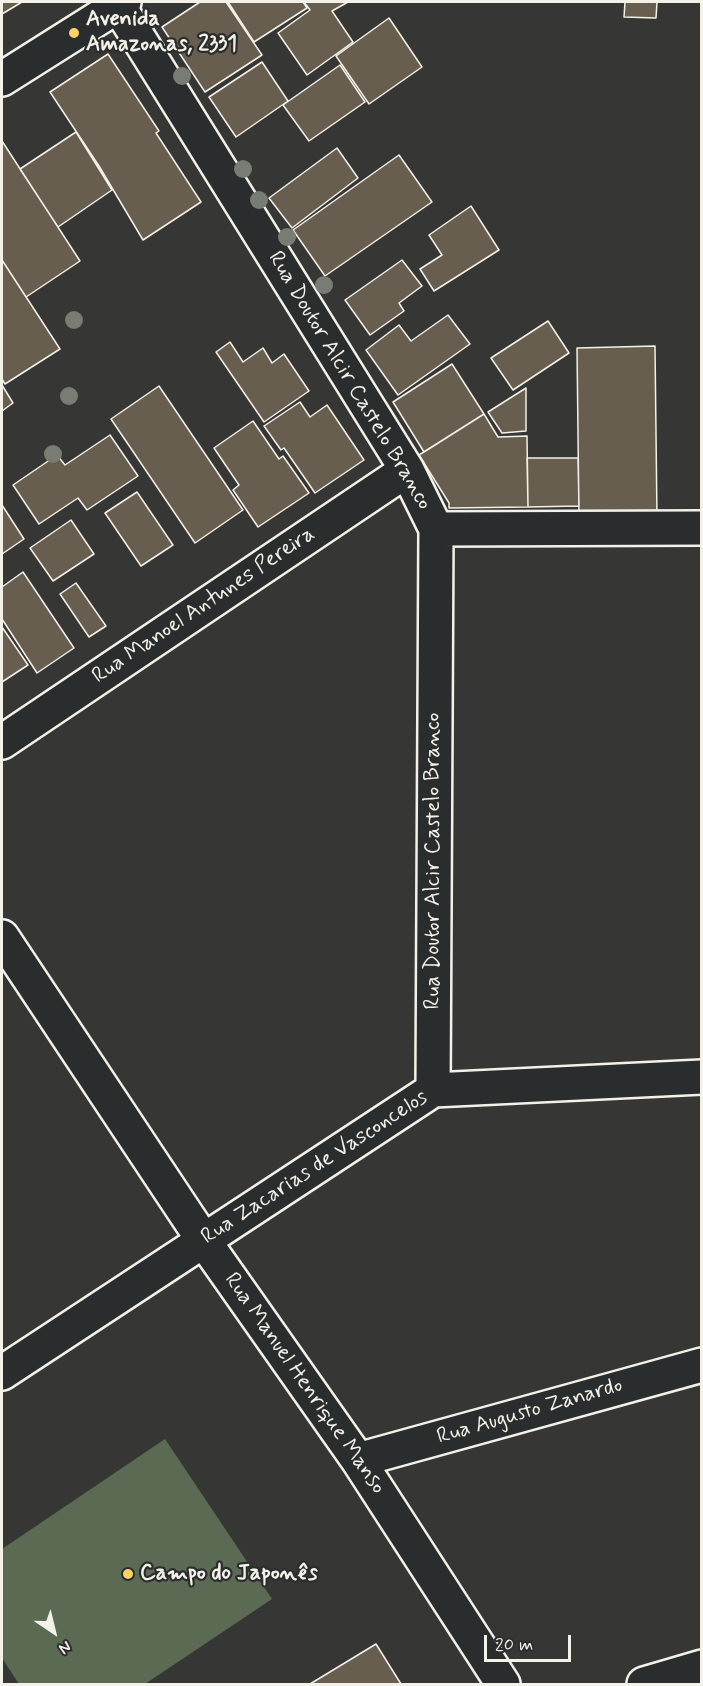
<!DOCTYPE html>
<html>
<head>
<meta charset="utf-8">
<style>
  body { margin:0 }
  #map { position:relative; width:703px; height:1686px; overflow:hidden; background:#363735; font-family:Mynerve,sans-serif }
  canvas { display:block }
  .frame { position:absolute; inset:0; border:3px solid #f4f1e8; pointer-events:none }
  .north { position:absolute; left:24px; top:1602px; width:60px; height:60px; -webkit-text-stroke:4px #2a2d2e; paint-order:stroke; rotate:145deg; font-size:16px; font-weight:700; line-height:24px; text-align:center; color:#f4f1e8 }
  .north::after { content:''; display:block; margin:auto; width:21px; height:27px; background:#f4f1e8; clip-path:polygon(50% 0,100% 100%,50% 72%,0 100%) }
  .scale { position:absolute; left:484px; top:1635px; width:87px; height:27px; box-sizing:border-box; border:3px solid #f4f1e8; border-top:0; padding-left:8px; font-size:18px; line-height:21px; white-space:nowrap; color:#f4f1e8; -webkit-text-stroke:4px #2a2d2e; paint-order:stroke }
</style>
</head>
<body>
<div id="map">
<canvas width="703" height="1686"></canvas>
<div class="frame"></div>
<div class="north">N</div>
<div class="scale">20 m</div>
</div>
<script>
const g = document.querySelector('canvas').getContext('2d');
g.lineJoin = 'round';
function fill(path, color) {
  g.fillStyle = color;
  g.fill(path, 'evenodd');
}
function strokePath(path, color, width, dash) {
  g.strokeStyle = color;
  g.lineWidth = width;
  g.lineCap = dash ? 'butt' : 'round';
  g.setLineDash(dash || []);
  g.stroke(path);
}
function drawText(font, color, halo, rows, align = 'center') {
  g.font = font + ' Mynerve,sans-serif';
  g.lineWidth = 4.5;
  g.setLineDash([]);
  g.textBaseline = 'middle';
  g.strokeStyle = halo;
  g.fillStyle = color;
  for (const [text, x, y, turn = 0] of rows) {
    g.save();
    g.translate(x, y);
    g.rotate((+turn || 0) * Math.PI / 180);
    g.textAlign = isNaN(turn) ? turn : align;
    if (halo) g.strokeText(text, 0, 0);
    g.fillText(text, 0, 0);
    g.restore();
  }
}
const green = new Path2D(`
  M165,1439L272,1599L145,1684H19L2,1658V1549Z`);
const building = new Path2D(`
  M2,2H22L2,14Z
  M200,2H226L262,55L205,92L162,27Z
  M228,2H303L307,8L254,42Z
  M304,2H348L332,11L353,42L307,75L278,33L310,10Z
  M625,2H657L656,18L624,17Z
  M389,18L422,67L369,104L336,56Z
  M108,54L159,131L156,133L201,202L143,240L99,166L50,92Z
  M262,62L288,101L236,137L209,97Z
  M340,65L365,102L309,141L283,105Z
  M76,132L112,190L58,227L20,169Z
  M2,141L80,261L26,297L2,260Z
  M337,148L358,178L292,228L269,198Z
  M399,155L432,202L325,276L293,230Z
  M471,206L499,250L434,291L420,269L442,255L429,235Z
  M2,260L60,349L5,384L2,379Z
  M402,260L422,286L399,303L404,311L370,335L345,300Z
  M448,315L470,344L398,395L366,350L399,325L411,341Z
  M548,321L569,353L513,390L491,358Z
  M230,342L243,362L263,348L272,363L284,354L309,391L264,422L216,352Z
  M655,346L657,519L579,520L577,348Z
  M452,364L484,414L424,452L393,402Z
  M2,385L13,403L2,411Z
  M159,386L243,510L195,543L111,419Z
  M526,388V431L502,433L488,412Z
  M300,402L310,417L327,405L364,460L315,493L284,448L281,450L264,426Z
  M484,414L498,437L527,436L528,507L449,508V503L419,455Z
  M253,421L279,459L283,456L309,493L258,527L233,490L239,485L214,448Z
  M110,435L138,476L87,510L78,498L39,524L13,485L57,455L65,465Z
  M527,458H578L579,506L528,507Z
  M137,492L173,545L141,566L105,513Z
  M2,505L24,539L2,554Z
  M71,520L94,554L53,581L30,548Z
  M23,572L74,648L37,673L2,619V587Z
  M76,583L106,626L89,637L60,594Z
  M2,627L28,665L2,682Z
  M376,1644L401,1684H310Z`);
const minor = new Path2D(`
  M116,2L407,470L436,529L433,1090
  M436,529L702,528
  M2,742L407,470
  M2,937L204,1241L358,1460L503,1684
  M2,1373L433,1090L702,1077
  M358,1460L702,1365
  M644,1684L702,1667`);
const major = new Path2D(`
  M2,79L124,2`);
const trees = [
  [182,76],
  [243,169],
  [259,200],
  [287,237],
  [324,285],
  [74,320],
  [69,396],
  [53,454]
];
const markers = [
  [74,33,6,"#ffd166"],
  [128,1574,6,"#ffd166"]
];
const poiNames = [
  ["Avenida",86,20],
  ["Amazonas, 2331",86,45],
  ["Campo do Japonês",140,1574]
];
const streetNames = [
  ["Rua Doutor Alcir Castelo Branco",349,381,59],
  ["Rua Manoel Antunes Pereira",204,606,-34],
  ["Rua Doutor Alcir Castelo Branco",434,861,-90],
  ["Rua Zacarias de Vasconcelos",315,1168,-33],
  ["Rua Manuel Henrique Manso",304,1384,55],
  ["Rua Augusto Zanardo",530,1412,-16]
];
fill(green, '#5b6a53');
fill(building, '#685e4f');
strokePath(building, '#f4f1e8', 1.5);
strokePath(minor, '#f4f1e8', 38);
strokePath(major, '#f4f1e8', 38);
strokePath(minor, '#2a2d2e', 33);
strokePath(major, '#2a2d2e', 33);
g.fillStyle = '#797c73';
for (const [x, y] of trees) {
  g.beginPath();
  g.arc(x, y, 9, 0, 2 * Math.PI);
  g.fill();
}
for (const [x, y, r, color] of markers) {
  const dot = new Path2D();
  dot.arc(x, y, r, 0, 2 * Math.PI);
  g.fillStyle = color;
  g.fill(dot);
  strokePath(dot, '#2a2d2e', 2);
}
drawText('bold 22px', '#f4f1e8', '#2a2d2e', poiNames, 'left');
drawText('22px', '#f4f1e8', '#2a2d2e', streetNames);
</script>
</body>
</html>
